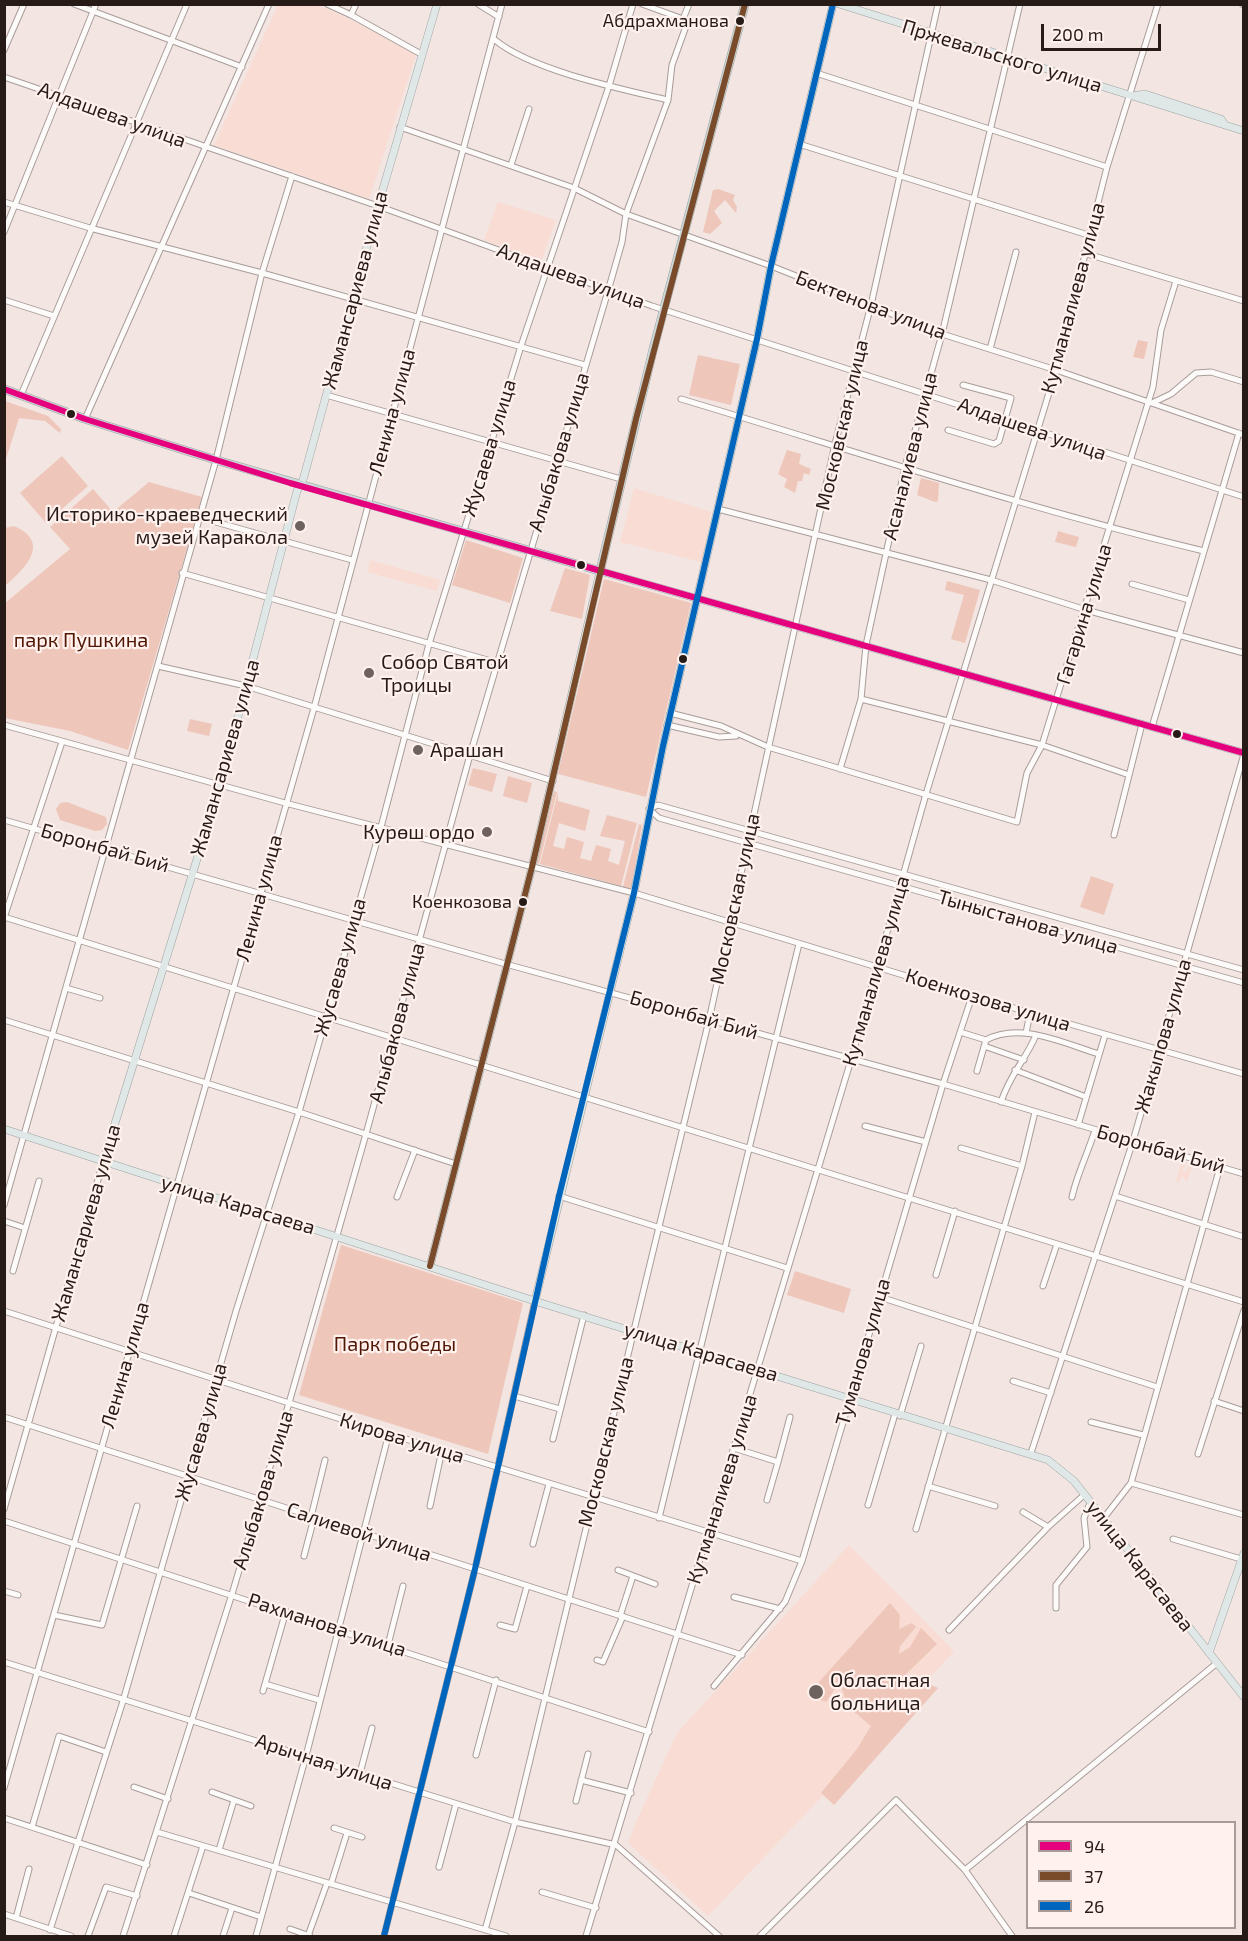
<!DOCTYPE html>
<html>
<head>
<meta charset="utf-8">
<style>
  body { margin:0 }
  #map { position:relative; width:1248px; height:1941px; overflow:hidden; background:#f3e5e1; font-family:"Exo 2",sans-serif }
  canvas { display:block }
  .frame { position:absolute; inset:0; border:6px solid #271b18; pointer-events:none }
  .legend { position:absolute; left:1026px; top:1821px; width:210px; height:108px; box-sizing:border-box; background:#fff1ed; border:2px solid #a99b98; margin:0; padding:8px 10px; list-style:none; font-size:18px; color:#271b18 }
  .legend li { display:flex; align-items:center; gap:12px; height:30px }
  .legend b { width:30px; border:2px solid #a99b98 }
  .scale { position:absolute; left:1041px; top:24px; width:120px; height:27px; box-sizing:border-box; border:3px solid #271b18; border-top:0; padding-left:8px; font-size:18px; line-height:21px; white-space:nowrap; color:#271b18; -webkit-text-stroke:4px #fff1ed; paint-order:stroke }
</style>
</head>
<body>
<div id="map">
<canvas width="1248" height="1941"></canvas>
<div class="frame"></div>
<ul class="legend">
<li><b style="height:8px;background:#e5007d"></b>94</li>
<li><b style="height:8px;background:#7a4b2a"></b>37</li>
<li><b style="height:8px;background:#0065bd"></b>26</li>
</ul>
<div class="scale">200 m</div>
</div>
<script>
const g = document.querySelector('canvas').getContext('2d');
g.lineJoin = 'round';
function fill(path, color) {
  g.fillStyle = color;
  g.fill(path, 'evenodd');
}
function strokePath(path, color, width, dash) {
  g.strokeStyle = color;
  g.lineWidth = width;
  g.lineCap = dash ? 'butt' : 'round';
  g.setLineDash(dash || []);
  g.stroke(path);
}
function drawText(font, color, halo, rows, align = 'center') {
  g.font = font + ' "Exo 2",sans-serif';
  g.lineWidth = 4.5;
  g.setLineDash([]);
  g.textBaseline = 'middle';
  g.strokeStyle = halo;
  g.fillStyle = color;
  for (const [text, x, y, turn = 0] of rows) {
    g.save();
    g.translate(x, y);
    g.rotate((+turn || 0) * Math.PI / 180);
    g.textAlign = isNaN(turn) ? turn : align;
    if (halo) g.strokeText(text, 0, 0);
    g.fillText(text, 0, 0);
    g.restore();
  }
}
const built = new Path2D(`
  M278,5H317L348,18L416,55L369,199L214,145Z
  M498,202L556,220L541,261L484,240Z
  M634,488L711,512L702,562L620,542Z
  M370,560L440,580L437,591L367,572Z
  M1181,1162L1185,1163L1183,1172H1186L1188,1166H1192L1187,1182L1182,1175L1179,1182L1176,1181Z
  M849,1545L954,1651L852,1765L708,1916L628,1843L636,1822L677,1733Z`);
const green = new Path2D(`
  M718,189L735,195L733,200L737,207L736,213L725,200L714,211L722,223L710,234L703,232L713,190Z
  M1138,340L1148,342L1144,359L1133,357Z
  M698,355L740,364L731,405L689,395Z
  M5,401L48,416L61,429L60,433L45,421L19,418L5,462Z
  M787,450L801,454L799,464L811,469L809,475L804,473L802,481H798L795,493L784,487L787,479L778,474Z
  M62,456L88,486L46,523L20,493Z
  M921,478L939,483L938,501L935,502L917,495Z
  M149,482L202,497L128,750L70,731L5,718L4,604L70,549L50,527L93,489L113,512Z
  M14,526C53,543 23,570 5,586V528Z
  M1058,531L1079,537L1076,547L1055,542Z
  M466,540L523,558L510,603L452,585Z
  M565,568L590,575L582,619L550,611Z
  M604,579L691,603L646,797L558,774Z
  M947,581L980,590L965,643L951,639L964,595L945,590Z
  M190,719L212,724L209,736L187,731Z
  M473,768L497,774L492,792L468,785Z
  M508,776L532,783L527,803L503,796Z
  M554,791L557,792L539,864L537,863Z
  M558,792V801L590,810L585,831L559,823L553,846L564,849L567,837L584,842L580,858L591,861L596,845L611,849L608,861L619,865L625,841L600,836L607,815L637,823L621,886L540,864Z
  M67,802L106,817L107,824L102,830L95,831L60,820L56,809L60,803Z
  M639,824L642,825L631,889L623,887Z
  M1091,876L1114,884L1104,915L1080,907Z
  M341,1245L523,1303L488,1454L299,1395Z
  M795,1271L851,1289L844,1313L787,1295Z
  M890,1603L900,1615L899,1629L912,1623L916,1627L900,1646L899,1654L910,1647L921,1628L937,1644L906,1674L938,1688L834,1805L821,1793L857,1749L871,1726L847,1706L840,1681L826,1702L819,1699V1682Z`);
const minor = new Path2D(`
  M74,4L242,67
  M327,4L351,15L421,54
  M478,4L499,17
  M642,4L683,19
  M1242,4L1244,5
  M351,15L356,4
  M495,40C531,70 621,89 668,100
  M4,50L24,4
  M816,73L1107,167
  M4,77L378,206L652,306L1244,497
  M400,127L574,188L626,214L771,266L942,334L1056,370L1244,435
  M799,144L1088,235
  M511,165L529,109
  M4,202L90,228L262,273L585,365
  M4,232L96,4
  M1084,253L1244,301
  M4,300L54,316
  M990,349L1016,252
  M21,395L187,4
  M326,395L621,479
  M681,399C855,451 1027,509 1204,551
  M1152,403L1171,394L1196,373L1211,372L1244,382
  M85,419L269,4
  M948,430L994,444L999,441L1011,398L963,385
  M718,509L991,580L1086,610L1244,653
  M212,521L352,560
  M182,573L498,663
  M1132,584L1189,600
  M158,666L246,686L553,781
  M861,699L1042,745L1129,775
  M670,713L721,726L768,747L1017,822L1027,773L1042,745L1153,387L1161,330L1176,281
  M4,725L285,803L634,893L972,996L1244,1074
  M667,725L719,737L736,736
  M1152,727L1239,433
  M840,769L861,699L866,645L905,467L942,334L1020,4
  M4,820L502,963L943,1084L1244,1174
  M1114,835L1142,724
  M4,917L1244,1302
  M4,918L62,742
  M1244,970L658,805L649,809L659,818L1244,983
  M66,988L100,998
  M4,1020L299,1112L456,1164
  M960,1032L986,1040L977,1071
  M1026,1033L1030,1013
  M986,1040C1020,1021 1065,1044 1099,1054
  M984,1046L1024,1060
  M1015,1070L1086,1097
  M1001,1102C1010,1074 1025,1061 1036,1035
  M1078,1125L1105,1035
  M865,1126L926,1142
  M961,1148L1022,1166
  M559,1196L787,1268
  M1115,1196L1244,1237
  M397,1197L415,1150
  M1072,1197C1077,1174 1088,1153 1095,1130
  M4,1205L216,460L262,273L292,176
  M4,1221L25,1228
  M13,1271L39,1181
  M936,1275L955,1211
  M1043,1286L1057,1244
  M880,1297L1157,1387
  M4,1311L289,1403L802,1561
  M1013,1381L1051,1393
  M514,1396L560,1409
  M1214,1401L1244,1411
  M900,1416L921,1346
  M4,1417L742,1655
  M1091,1422L1143,1435
  M553,1439L584,1315
  M734,1448L778,1462L767,1500
  M1031,1453L1133,1141L1244,754
  M1198,1454L1244,1310
  M778,1462L790,1417
  M1131,1483L1244,1515
  M928,1486L995,1506
  M868,1505L895,1414
  M430,1506L442,1450
  M4,1509L103,1162
  M1023,1512L1048,1527
  M311,1517L325,1460
  M659,1518L799,944
  M1103,1519L1131,1483L1220,1167
  M4,1521L649,1732
  M916,1529L1022,1166L1035,1112
  M1173,1539L1241,1559
  M533,1544L549,1484
  M304,1556L314,1518
  M618,1570L655,1584
  M4,1591L18,1595
  M734,1597L780,1609
  M1056,1608V1585L1087,1547L1084,1518L1090,1503
  M54,1615L102,1625L137,1506
  M620,1616L633,1576
  M500,1625L515,1629L527,1586
  M949,1630L1048,1527L1084,1495
  M388,1645L403,1586
  M597,1660L603,1662L623,1616
  M4,1662L515,1822L616,1845L719,1936
  M265,1684L319,1700
  M714,1686L785,1602L802,1561L943,1084L972,996
  M263,1691L286,1611
  M476,1755L496,1680
  M360,1773L372,1728
  M581,1780L631,1793
  M134,1787L168,1799
  M4,1788L314,708L502,4
  M212,1792L251,1806
  M576,1801L588,1754
  M4,1818L147,1865
  M32,1827L59,1736L106,1752
  M334,1828L362,1837
  M157,1832L506,1936
  M219,1850L234,1800
  M439,1867L456,1804
  M965,1870L1012,1936
  M331,1884L347,1833
  M542,1892L596,1908
  M189,1893L261,1917
  M4,1914L71,1936
  M16,1918L29,1869
  M290,1929L310,1936
  M50,1930L123,1701L236,1311L299,1112L381,827L429,644L521,346L609,86L633,4
  M485,1930L515,1822L709,1020L835,444L871,305L938,4
  M88,1936L106,1887L137,1896
  M123,1936L232,1594L289,1403L366,1134L470,755L608,291L622,242L626,214L668,100L672,65L685,29L683,19L689,4
  M174,1936L203,1846
  M223,1936L232,1908
  M256,1936L306,1756L389,1433
  M308,1936L327,1883
  M384,1936L475,1569L535,1301
  M586,1936L851,1060L926,794L1056,370L1107,167L1158,4
  M760,1936L896,1800L965,1870L1217,1663`);
const major = new Path2D(`
  M839,4L1244,131
  M1132,96L1145,94L1221,119L1225,125
  M4,1129L541,1303L1048,1460L1074,1481L1244,1697
  M103,1162L220,785L297,491L303,480L378,206L437,4
  M430,1266L532,867L600,571L1244,753
  M535,1301L634,893L663,746L757,339L771,266L833,4
  M1209,1653L1244,1553`);
const highway = new Path2D(`
  M4,389L85,419L216,460L600,571L653,350L745,4`);
const bus1 = new Path2D(`
  M4,389L85,419L290,483L1244,753`);
const bus2 = new Path2D(`
  M430,1266L532,867L636,419L745,4`);
const bus3 = new Path2D(`
  M384,1936L475,1569L559,1196L634,893L663,746L757,339L771,266L833,4`);
const markers = [
  [740,21,5,"#271b18"],
  [71,414,5,"#271b18"],
  [300,526,6,"#6e625e"],
  [581,565,5,"#271b18"],
  [683,659,5,"#271b18"],
  [369,673,6,"#6e625e"],
  [1177,734,5,"#271b18"],
  [418,750,6,"#6e625e"],
  [487,832,6,"#6e625e"],
  [523,902,5,"#271b18"],
  [816,1692,8,"#6e625e"]
];
const busNames = [
  ["Абдрахманова",729,21],
  ["Коенкозова",512,902]
];
const streetNames = [
  ["Пржевальского улица",1002,56,17],
  ["Алдашева улица",112,115,20],
  ["Алдашева улица",571,276,20],
  ["Жамансариева улица",355,290,-75],
  ["Кутманалиева улица",1073,298,-75],
  ["Бектенова улица",871,305,21],
  ["Ленина улица",392,412,-75],
  ["Московская улица",842,425,-77],
  ["Алдашева улица",1032,429,19],
  ["Жусаева улица",489,448,-73],
  ["Алыбакова улица",559,452,-73],
  ["Асаналиева улица",910,456,-76],
  ["Гагарина улица",1084,614,-73],
  ["Жамансариева улица",225,758,-74],
  ["Боронбай Бий",105,848,16],
  ["Ленина улица",259,898,-75],
  ["Московская улица",735,899,-78],
  ["Тыныстанова улица",1028,922,16],
  ["Жусаева улица",340,967,-74],
  ["Кутманалиева улица",876,971,-74],
  ["Коенкозова улица",988,1000,17],
  ["Боронбай Бий",694,1015,16],
  ["Алыбакова улица",397,1023,-75],
  ["Жакыпова улица",1163,1036,-74],
  ["Боронбай Бий",1161,1149,16],
  ["улица Карасаева",238,1205,17],
  ["Жамансариева улица",86,1223,-74],
  ["улица Карасаева",701,1352,17],
  ["Туманова улица",863,1352,-74],
  ["Ленина улица",125,1365,-74],
  ["Жусаева улица",201,1432,-74],
  ["Кирова улица",402,1438,17],
  ["Московская улица",606,1442,-76],
  ["Кутманалиева улица",722,1489,-73],
  ["Алыбакова улица",263,1490,-73],
  ["Салиевой улица",359,1532,18],
  ["улица Карасаева",1140,1566,52],
  ["Рахманова улица",327,1625,18],
  ["Арычная улица",324,1762,18]
];
const poiNames = [
  ["Историко-краеведческий",288,514,"right"],
  ["музей Каракола",288,537,"right"],
  ["Собор Святой",381,662],
  ["Троицы",381,685],
  ["Арашан",430,750],
  ["Курөш ордо",475,832,"right"],
  ["Областная",830,1680],
  ["больница",830,1703]
];
const parkNames = [
  ["парк Пушкина",81,640],
  ["Парк победы",395,1344]
];
fill(built, '#f9dcd4');
fill(green, '#eec6ba');
strokePath(minor, '#a89c99', 7);
strokePath(major, '#9ca4a3', 8);
strokePath(highway, '#9ca4a3', 9);
strokePath(minor, '#fdfbfa', 5);
strokePath(major, '#e0e7e7', 7);
strokePath(highway, '#cdd8d9', 8);
strokePath(bus1, '#e5007d', 6);
strokePath(bus2, '#7a4b2a', 6);
strokePath(bus3, '#0065bd', 6);
for (const [x, y, r, color] of markers) {
  const dot = new Path2D();
  dot.arc(x, y, r, 0, 2 * Math.PI);
  g.fillStyle = color;
  g.fill(dot);
  strokePath(dot, '#fff1ed', 2);
}
drawText('18px', '#271b18', '#fff1ed', busNames, 'right');
drawText('20px', '#271b18', '#fff1ed', streetNames);
drawText('20px', '#271b18', '#fff1ed', poiNames, 'left');
drawText('20px', '#501705', '#fff1ed', parkNames);
</script>
</body>
</html>
